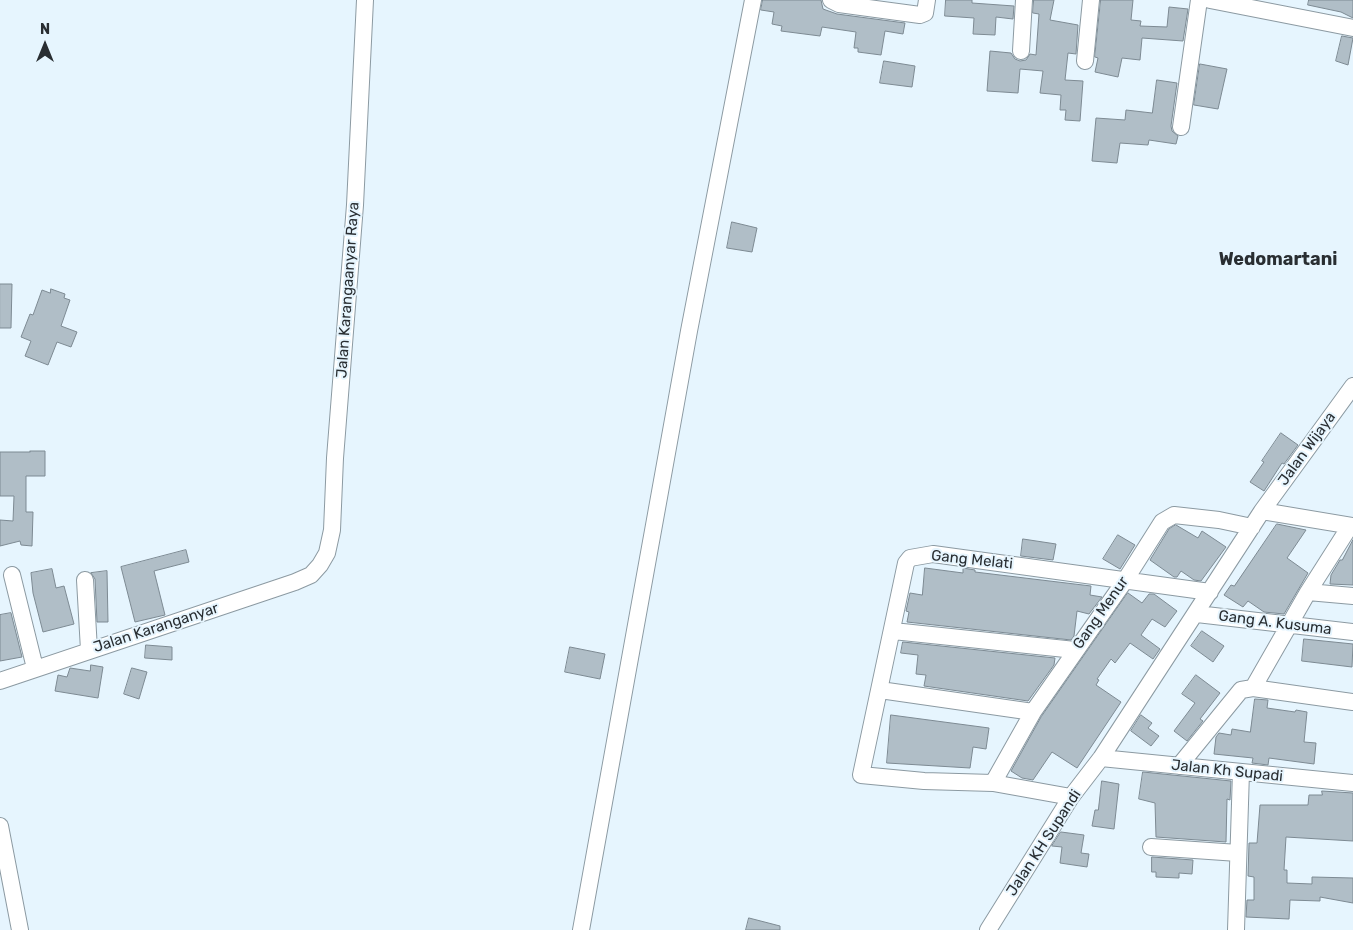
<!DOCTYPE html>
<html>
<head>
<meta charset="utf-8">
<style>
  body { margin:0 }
  #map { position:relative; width:1353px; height:930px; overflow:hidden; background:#e6f5fe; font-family:Rubik,sans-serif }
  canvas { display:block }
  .north { position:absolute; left:20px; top:20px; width:50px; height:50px; -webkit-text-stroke:4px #e6f5fe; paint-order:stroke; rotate:0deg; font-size:14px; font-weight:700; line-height:20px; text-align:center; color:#292e32 }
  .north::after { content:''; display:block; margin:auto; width:18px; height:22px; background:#292e32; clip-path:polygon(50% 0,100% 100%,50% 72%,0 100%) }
</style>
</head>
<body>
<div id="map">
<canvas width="1353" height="930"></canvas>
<div class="north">N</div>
</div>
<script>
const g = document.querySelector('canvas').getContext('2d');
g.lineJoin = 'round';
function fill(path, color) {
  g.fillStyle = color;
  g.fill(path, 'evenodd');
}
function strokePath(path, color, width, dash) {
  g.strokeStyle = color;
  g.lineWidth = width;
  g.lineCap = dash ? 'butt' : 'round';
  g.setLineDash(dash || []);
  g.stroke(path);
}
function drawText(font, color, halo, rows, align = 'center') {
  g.font = font + ' Rubik,sans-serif';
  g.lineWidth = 4;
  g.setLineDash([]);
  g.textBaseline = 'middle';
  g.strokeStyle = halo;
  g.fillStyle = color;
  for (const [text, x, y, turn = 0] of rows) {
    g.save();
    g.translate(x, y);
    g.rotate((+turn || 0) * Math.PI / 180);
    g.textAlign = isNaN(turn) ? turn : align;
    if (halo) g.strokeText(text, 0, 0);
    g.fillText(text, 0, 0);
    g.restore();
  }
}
const building = new Path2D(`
  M763,0H821L823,9L837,14L905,23L903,34L885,31L881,55L858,52V48H854L856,32L822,27L820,36L781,31L782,26L772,24L774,12L761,10Z
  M946,0H972V3L1014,6L1013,19L996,17L995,35L973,34L974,18L945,16Z
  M1034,0H1054L1050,20L1078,25L1076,54L1068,53L1065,80L1083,81L1080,121L1065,120L1066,110H1060L1061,95L1040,93L1043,71L1020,69L1018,93L987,91L990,51L1011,53L1015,59L1020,61L1026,60L1030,54L1036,55L1039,14L1033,13Z
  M1101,0H1133L1131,20L1141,21L1140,26L1167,27L1169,7L1188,9L1183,41L1142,38L1140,60L1122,58L1118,77L1095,72L1098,58L1095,57Z
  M1309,0H1353V18L1341,12L1308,5Z
  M1342,36L1353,38L1348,65L1336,61Z
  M884,61L915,66L912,87L880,83Z
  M1200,64L1227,69L1218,109L1194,105Z
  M1157,80L1177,83L1171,126L1172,131L1178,136L1176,144L1149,140L1148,145L1120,143L1117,163L1092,161L1096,118L1125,120L1126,110L1152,113Z
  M732,222L757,228L752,252L727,248Z
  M0,284H12L11,328H0Z
  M51,289L65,294L64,298L70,300L61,326L77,332L71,347L57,342L48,365L25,356L31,341L21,337L30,314L33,315L42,290L50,293Z
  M1281,433L1298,445L1284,464L1282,463L1264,491L1250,482L1264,462L1262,461Z
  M30,451H45V476H26V512H33L32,546L21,545L20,541L0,546V520L13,521L14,496H0V452H30Z
  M1277,524L1306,530L1287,558L1308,573L1284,614L1264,612L1248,601L1243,607L1224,595L1231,585L1234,586Z
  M1176,525L1198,538L1202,531L1226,547L1201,581L1194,580L1181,571L1177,577H1174L1150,560L1169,529Z
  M1118,535L1135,545L1120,569L1103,559Z
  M1023,539L1056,544L1053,560L1021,556Z
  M1353,540V585L1330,584L1331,575L1340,560H1342Z
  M186,550L189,562L154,571L165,615L135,622L121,567Z
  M925,568L963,573V568L975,570V572L1091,586L1090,595L1102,597L1089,614L1077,611L1074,636L1071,640L907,622L909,612L906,611L910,593L922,595Z
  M52,569L56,588L64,586L74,624L43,632L33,593L31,573Z
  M107,571L108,622H97L95,579L91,573Z
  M1128,593L1142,603L1149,594H1154L1177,611L1165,627L1152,619L1141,635L1160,649L1153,659L1130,643L1115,663L1111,659L1097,679L1099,680L1096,685L1121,702L1077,768L1052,752L1033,780L1022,778L1011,771L1041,717Z
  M11,613L22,657L0,661V615Z
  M1202,631L1224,646L1213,662L1191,646Z
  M1304,639L1353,644L1352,667L1302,661Z
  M903,642L1055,658L1054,665L1028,701L924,686L926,675L916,674L918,655L901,653Z
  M146,645L172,647V660L145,658Z
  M570,647L605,654L600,679L565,672Z
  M91,665L103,667L98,698L55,691L58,675L67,677L70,668L90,671Z
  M132,668L147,672L139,699L124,694Z
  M1196,675L1220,693L1200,719L1203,721L1187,741L1174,731L1195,703L1182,694Z
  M1255,699L1268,700L1267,708L1295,712L1296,710L1307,712L1304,742L1316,743L1314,764L1269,758L1268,765L1252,763L1253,758L1214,754L1216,737L1219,733L1231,735L1232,729L1250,732Z
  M891,715L989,728L986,749L973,747L970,768L887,763Z
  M1141,715L1152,723L1148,728L1159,736L1151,746L1131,731Z
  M1143,772L1231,781L1230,800L1227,799L1226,842L1156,837L1155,803L1139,799Z
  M1102,781L1119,784L1114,829L1092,826L1095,810H1098Z
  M1322,791L1353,793V841L1286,837L1284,870H1287V883L1312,884V877L1353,878V903L1320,897V901L1290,900L1289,919L1246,917L1247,900H1254V877L1248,876L1249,843H1257L1260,805H1308L1309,795H1322Z
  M1061,832L1084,835L1081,853L1089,854L1087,867L1060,863L1062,847L1052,846Z
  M1152,857L1193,860L1192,874L1179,873V878L1156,877V872H1152Z
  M749,918L780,926V930H746Z`);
const minor = new Path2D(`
  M831,0L839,4L920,15L925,13L927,0
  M1210,0L1353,28
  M1021,51L1024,0
  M1085,61L1091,0
  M1181,127L1199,0
  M1262,511L1353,526
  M12,575L35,668
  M85,580L89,650
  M1308,592L1353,596
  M1197,614L1353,632
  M893,631L1075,650
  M0,681L295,582L311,575L320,565L327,553L332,530L335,458L355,205L365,0
  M1253,688L1308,592L1350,526
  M880,690L1033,712
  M1101,758L1353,783
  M1179,766L1241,690L1253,688L1353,702
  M993,783L1033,712L1124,582L1162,522L1174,515L1219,520L1252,527
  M1071,797L993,783L924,781L861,775L906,563L910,558L933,554L1210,592
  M0,826L20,930
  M1151,847L1238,853
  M581,930L689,331L753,0
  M988,930L1071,797L1101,758L1262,511L1353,386
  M1236,930L1241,772`);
const streetNames = [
  ["Jalan Karangaanyar Raya",348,290,-86],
  ["Jalan Wijaya",1307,449,-54],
  ["Gang Melati",972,560,6],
  ["Gang Menur",1101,613,-55],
  ["Gang A. Kusuma",1275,623,7],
  ["Jalan Karanganyar",156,628,-18],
  ["Jalan Kh Supadi",1227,771,6],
  ["Jalan KH Supandi",1044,843,-57]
];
const quarterNames = [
  ["Wedomartani",1278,260]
];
fill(building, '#b0bec7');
strokePath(building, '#7d8a93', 1);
strokePath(minor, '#8c9aa2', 18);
strokePath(minor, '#fff', 16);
drawText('15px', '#292e32', '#e6f5fe', streetNames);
drawText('bold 18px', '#292e32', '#e6f5fe', quarterNames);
</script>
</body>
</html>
